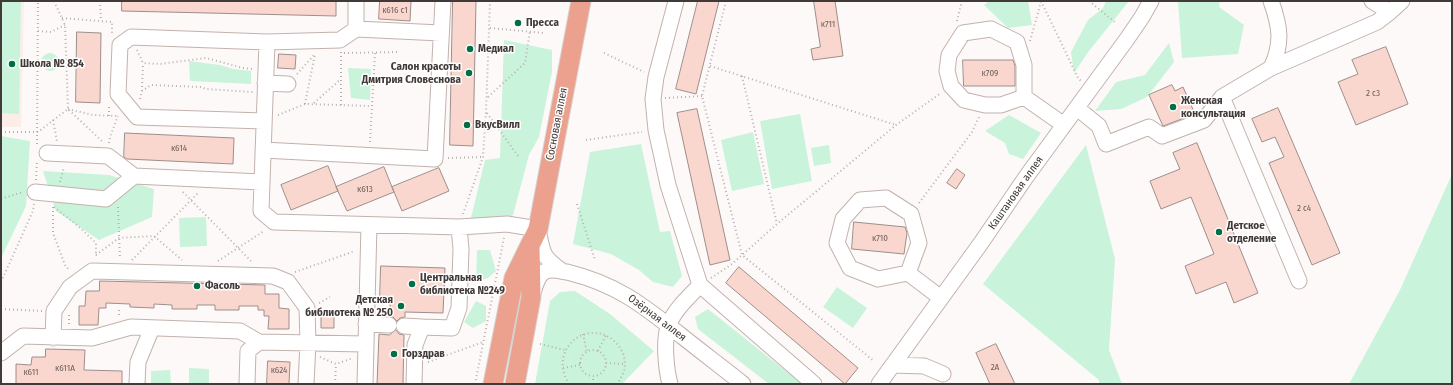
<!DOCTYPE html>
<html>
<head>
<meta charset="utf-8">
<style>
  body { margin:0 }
  #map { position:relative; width:1453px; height:385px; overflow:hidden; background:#fdf9f8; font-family:"Fira Sans Condensed",sans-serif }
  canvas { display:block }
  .frame { position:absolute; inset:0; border:2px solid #413a38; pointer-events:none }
</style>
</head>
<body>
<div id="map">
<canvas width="1453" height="385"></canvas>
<div class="frame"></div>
</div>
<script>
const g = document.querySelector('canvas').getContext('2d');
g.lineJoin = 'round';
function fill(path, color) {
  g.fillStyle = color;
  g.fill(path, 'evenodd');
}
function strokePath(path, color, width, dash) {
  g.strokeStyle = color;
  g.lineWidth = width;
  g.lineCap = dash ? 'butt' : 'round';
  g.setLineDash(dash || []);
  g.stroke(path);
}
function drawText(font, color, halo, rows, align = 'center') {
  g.font = font + ' "Fira Sans Condensed",sans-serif';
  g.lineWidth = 3;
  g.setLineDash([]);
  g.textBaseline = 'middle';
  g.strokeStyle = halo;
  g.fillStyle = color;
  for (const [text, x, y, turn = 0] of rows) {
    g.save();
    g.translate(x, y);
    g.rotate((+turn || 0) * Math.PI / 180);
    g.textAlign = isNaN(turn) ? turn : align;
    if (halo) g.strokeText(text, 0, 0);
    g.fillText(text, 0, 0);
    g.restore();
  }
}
const built = new Path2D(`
  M1,1H24L21,127H1Z`);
const green = new Path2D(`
  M1,1H21L19,114L1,113Z
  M989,1H1028L1032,25L1008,28L984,5Z
  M1106,1H1129L1089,51L1074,73L1071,52L1088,20L1103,8Z
  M1178,1H1220L1219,7L1244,25L1238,54L1182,58Z
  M504,40L552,50V72L539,137L529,155L513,215L503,222H470L485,160L500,158Z
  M1169,43L1174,62L1147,97L1121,109L1095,111L1116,82L1145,75Z
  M41 62a9 9 0 1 1 18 0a9 9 0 1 1-18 0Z
  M189,61L220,65L233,69L251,71V84L190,81Z
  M348,68L371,69L370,100L351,98Z
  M800,114L812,181L772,189L760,121Z
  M1009,115L1041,133L1023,159L1009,154L1005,143L985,131Z
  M753,132L764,184L732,191L721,140Z
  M1,136L30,141L26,206L1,258Z
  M641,144L660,232L670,231L682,276L673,287L653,282L639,270L611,254L573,244L590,152Z
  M829,145L831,163L814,166L811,148Z
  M1086,145L1115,259L1109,350L1122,384H1099V380L983,284Z
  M43,171L109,175L154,189L152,217L99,240L56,211Z
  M1452,174V384H1349L1400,290Z
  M206,217L207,246L180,247L179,218Z
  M477,250H490L496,271L488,278L476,282Z
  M837,287L867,308L853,328L823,307Z
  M575,291L610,314L654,351L622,384H535L550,301L560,292Z
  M476,301L486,306V321L473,328L464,322Z
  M708,309L802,384H769L698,329L695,317Z
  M189,368L209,369V384H189Z
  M170,370L171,384H151V371Z`);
const building = new Path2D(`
  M122,1H336V16L122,11Z
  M380,1H411L410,21L379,19Z
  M453,1H476L473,146L450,145Z
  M698,1H719L696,94L676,89Z
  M814,1H835L843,56L813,60L811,49L820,47Z
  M77,32L101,33L100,103L76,102Z
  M1386,47L1408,104L1356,125L1338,82L1358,74L1352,60Z
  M279,54L296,55L295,69L278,68Z
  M963,60H1013L1015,66V86H964Z
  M1172,85L1175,91L1183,87L1195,114L1163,126L1149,95Z
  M1278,108L1340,253L1312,265L1269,163L1284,157L1275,137L1262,142L1252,119Z
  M697,109L730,260L710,265L677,113Z
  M125,133L234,138L233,164L127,159L124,157Z
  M1197,143L1258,293L1234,303L1226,282L1196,294L1185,266L1214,254L1191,197L1161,209L1150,181L1180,169L1173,153Z
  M328,166L338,191L291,210L281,185Z
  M384,167L394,192L347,211L336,187Z
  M439,168L449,191L402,211L392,187Z
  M957,169L965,175L956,189L947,183Z
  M854,222L905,227L907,233L904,254L852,249Z
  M381,266L445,268L443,313L405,312V317L400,318L397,321L393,317L390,316V300H380Z
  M739,267L858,368L845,384L726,283Z
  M100,281L265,285V294H279V308L289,309V329H268L269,316H264V310H258V306H239V310H215V305H197V309H172V305L154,304V308L130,307V304L106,303V308H99L98,325H79V306H85L86,291H99Z
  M334,315V328H321V316Z
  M396,330L399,334L404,335L403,384H377L379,334L389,335Z
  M996,344L1015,384H990L976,353Z
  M46,349L85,350L84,370L122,371V384H16V364L31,365L32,357H45Z
  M268,361L290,362L289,384H267Z`);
const path = new Path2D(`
  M100,1L101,21
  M726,1L702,96L742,255L874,361
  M1041,1L1078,78L1081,81
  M1089,1L1116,23
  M62,18L112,22V34
  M957,21L962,1
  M490,28L544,33
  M38,31L51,32L65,25
  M1030,41L1041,2
  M137,50L143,63L160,64L206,58L243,68L253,69
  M344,53L399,52
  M604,53L644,72
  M710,66L896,125
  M297,74L315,54
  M742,76L777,224
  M142,91L143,63
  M488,97L525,63L530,31
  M665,98L702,96
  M140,99L142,91L151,85L201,87L206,89L253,92
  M314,103L341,79
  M305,104L315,54
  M341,105V52
  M68,109L93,115L118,116
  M69,110L104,143
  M487,113L518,156
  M278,115L305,104L372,106
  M109,116V105
  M53,120L57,141
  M1,132H38L68,109L65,25L54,1
  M586,140L642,132
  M370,142L375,53
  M109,143L110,137L118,116
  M37,144L38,1
  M448,158L483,157
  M36,180L37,162
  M60,182L64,167
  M183,192L251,261
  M1,199L23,192
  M919,203L972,132L979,117
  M577,204L595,260
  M53,207V233L65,265L70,271
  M54,207L78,226L96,243V256
  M118,207L120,259
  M463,214L483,157L486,112L490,1
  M96,255L119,238L154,236L182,260
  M132,260L198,193
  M218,261L264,231
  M295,272L355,251
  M711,278L732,264L777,224L896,125L941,93
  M1,282L33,211L34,204
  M319,303L330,297
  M1,309L42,311
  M119,310V316
  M69,324V313
  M583,334L587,352
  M540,344L565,350
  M580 363a13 13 0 1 1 26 0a13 13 0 1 1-26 0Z
  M598,351L606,335
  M320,357L336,364L353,358
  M428,362L483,342
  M606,363L625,364
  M563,368L580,365
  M335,384L336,364
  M475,384L504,238
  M569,384C567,381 565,377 564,373C558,353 573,333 593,333C610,332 625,348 625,364C625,372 621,378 617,384
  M593,384V376`);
const minor = new Path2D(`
  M676,1L656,77L653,99L656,130L668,185L700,285L814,384
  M1372,1L1390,12
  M356,29L441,33
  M991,29L1017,42L1024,65V97L1001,105H985L964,100L951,86L947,71L949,55L963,33Z
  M267,42L261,211L274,222L459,227L507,224L538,229C543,253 541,256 562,271
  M1271,68C1283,43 1280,26 1271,1
  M265,83L288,84
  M1024,97L1064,125
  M1222,97L1299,281
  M1077,108L1099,126L1106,144L1149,127L1162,136L1204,120L1222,97L1271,68L1377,22L1390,12L1402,1
  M264,121L137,117L118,94L120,45L131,37L267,42L340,40L356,29V1
  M263,150L435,159L443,1
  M47,153L108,156L134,176L261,182
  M35,192L106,199L134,176
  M908,273L919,243L911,214L886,198L860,200L843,219L837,243L850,268L878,279L908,273L941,298
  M533,293C535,287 537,276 544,272C550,268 560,271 567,272C617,284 644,306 683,337C703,353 723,368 743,384
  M366,324L389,325
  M404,326L422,327
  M53,338L54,311L70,287L92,271L273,276L288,282L307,308L308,343L306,384
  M1,353L23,336L92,338L131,327L240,331L259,342L365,344
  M893,365L924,366L943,374
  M137,384L138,362L152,328
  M247,384L248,351L259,342
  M365,384L369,225
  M414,384L415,345L422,327L452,328L459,308L461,249L459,227
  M670,384C666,369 663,339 669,324C675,309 689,297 700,285
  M879,384L981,243L1026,177L1127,39L1142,17L1151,1`);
const major = new Path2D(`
  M493,384L514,278L538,229L581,1
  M515,384L531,297L530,248`);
const markers = [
  [518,23,4,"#016e45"],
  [470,49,4,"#016e45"],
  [12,64,4,"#016e45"],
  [469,73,4,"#016e45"],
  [1173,107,4,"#016e45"],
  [467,125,4,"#016e45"],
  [1219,232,4,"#016e45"],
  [412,284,4,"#016e45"],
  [197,286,4,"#016e45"],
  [401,306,4,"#016e45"],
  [394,354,4,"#016e45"]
];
const numberNames = [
  ["к616 с1",395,10],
  ["к711",828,24],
  ["к709",990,73],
  ["2 с3",1373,93],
  ["к614",179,148],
  ["к613",365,189],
  ["2 с4",1304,208],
  ["к710",880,238],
  ["2А",995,367],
  ["к611А",65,368],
  ["к624",279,370],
  ["к611",31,372]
];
const poiNames = [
  ["Пресса",526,23],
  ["Медиал",478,49],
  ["Школа № 854",20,64],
  ["Салон красоты",461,67,"right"],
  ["Дмитрия Словеснова",461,80,"right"],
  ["Женская",1181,101],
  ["консультация",1181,114],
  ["ВкусВилл",475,125],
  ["Детское",1227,226],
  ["отделение",1227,239],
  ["Центральная",420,278],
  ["библиотека №249",420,291],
  ["Фасоль",205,286],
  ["Детская",393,300,"right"],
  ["библиотека № 250",393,313,"right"],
  ["Горздрав",402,354]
];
const streetNames = [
  ["Сосновая аллея",557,124,-79],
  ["Каштановая аллея",1016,193,-55],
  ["Озёрная аллея",657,318,37]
];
fill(built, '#fdede9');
fill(green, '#c9f3da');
fill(building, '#f9d7ce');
strokePath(building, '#9e8e8a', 1);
strokePath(minor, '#c2b2ad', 17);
strokePath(major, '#d5d4d3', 21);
strokePath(path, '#b6b1af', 2, [1, 3]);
strokePath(minor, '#fff', 15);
strokePath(major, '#eba18d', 19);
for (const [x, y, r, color] of markers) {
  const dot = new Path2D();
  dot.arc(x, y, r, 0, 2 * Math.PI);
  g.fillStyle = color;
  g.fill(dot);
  strokePath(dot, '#fff', 1.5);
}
drawText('9px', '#6f615e', null, numberNames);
drawText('bold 11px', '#413a38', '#fff', poiNames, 'left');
drawText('11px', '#413a38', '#fff', streetNames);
</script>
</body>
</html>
